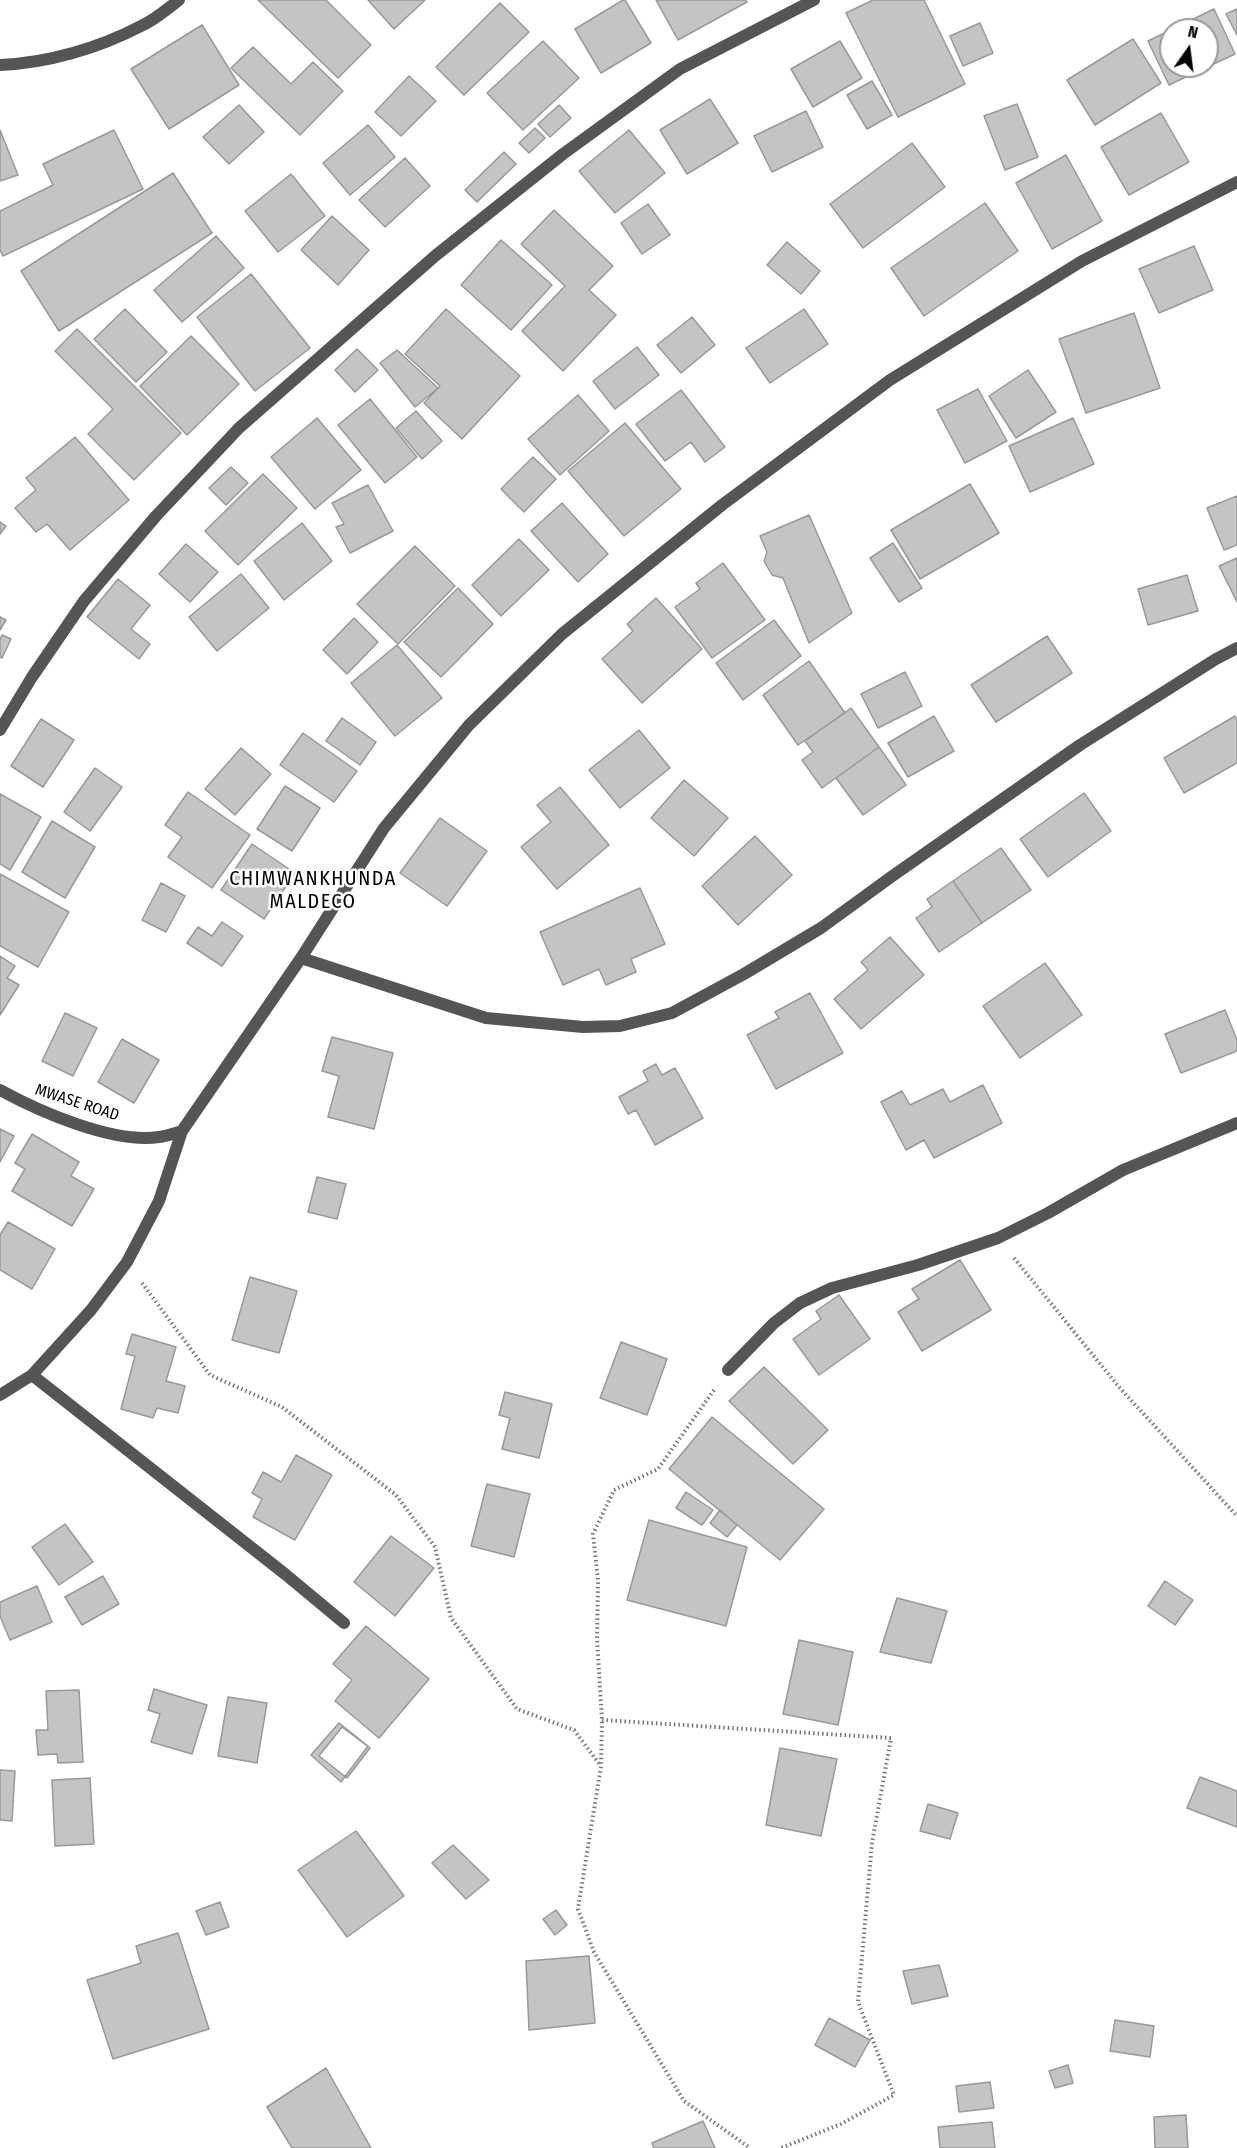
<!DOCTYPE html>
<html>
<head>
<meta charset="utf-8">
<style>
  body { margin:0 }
  #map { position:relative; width:1237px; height:2148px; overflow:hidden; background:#fff; font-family:"Fira Sans Condensed",sans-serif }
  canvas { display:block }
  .north { position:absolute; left:1159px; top:18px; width:60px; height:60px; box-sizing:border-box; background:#fff; border:2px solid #999; border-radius:50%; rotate:14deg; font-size:16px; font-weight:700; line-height:24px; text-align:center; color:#000 }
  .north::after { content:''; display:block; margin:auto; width:21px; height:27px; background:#000; clip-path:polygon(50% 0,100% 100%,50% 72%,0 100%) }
</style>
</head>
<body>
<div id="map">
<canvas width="1237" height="2148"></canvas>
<div class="north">N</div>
</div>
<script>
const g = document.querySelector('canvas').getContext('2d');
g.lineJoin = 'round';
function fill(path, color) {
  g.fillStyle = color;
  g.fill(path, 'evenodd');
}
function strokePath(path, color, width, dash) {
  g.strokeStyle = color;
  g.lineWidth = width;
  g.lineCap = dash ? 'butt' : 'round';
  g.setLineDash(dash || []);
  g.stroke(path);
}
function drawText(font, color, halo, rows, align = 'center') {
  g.font = font + ' "Fira Sans Condensed",sans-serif';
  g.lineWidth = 5;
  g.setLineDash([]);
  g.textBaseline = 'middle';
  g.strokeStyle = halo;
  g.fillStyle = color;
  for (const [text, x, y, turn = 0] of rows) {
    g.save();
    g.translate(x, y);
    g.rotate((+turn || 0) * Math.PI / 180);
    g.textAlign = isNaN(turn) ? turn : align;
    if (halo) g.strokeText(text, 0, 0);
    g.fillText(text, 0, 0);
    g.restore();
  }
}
const building = new Path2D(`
  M258,0H326L371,45L338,78Z
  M368,0H425L394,29Z
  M623,0H625L651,43L601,73L575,29Z
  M656,0H746L747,2L678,40Z
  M873,0H924L965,84L898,117L846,13Z
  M500,3L529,32L464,95L436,67Z
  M1214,9L1235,54L1169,85L1148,41ZM1171,30H1207V66H1171Z
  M1237,9V35L1226,14Z
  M980,23L993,53L963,66L950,36Z
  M202,25L239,85L169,129L131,69Z
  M1133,39L1161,83L1095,125L1067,80Z
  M543,41L579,78L523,130L487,93Z
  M840,41L862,78L813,107L791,69Z
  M253,47L291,84L313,62L343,91L300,135L231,68Z
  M409,76L436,101L401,136L375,112Z
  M872,81L892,115L867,129L847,95Z
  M710,99L738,143L687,174L660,130Z
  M1017,104L1038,157L1005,170L984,116Z
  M239,105L264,132L229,164L203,137Z
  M559,105L571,118L550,137L538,124Z
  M806,111L823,147L772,172L754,136Z
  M1161,113L1189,162L1129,195L1101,147Z
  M368,125L395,157L350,195L323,163Z
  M535,128L545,138L529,153L519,143Z
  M0,130L18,175L0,181Z
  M114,130L143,189L3,256L0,250V211L53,185L43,164Z
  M629,130L665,173L615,213L579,171Z
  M912,143L945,187L863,248L830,204Z
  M504,152L516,164L477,202L465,190Z
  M1066,155L1102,221L1052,249L1016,183Z
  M405,158L430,186L385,227L359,200Z
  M173,173L212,233L59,331L21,271Z
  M291,174L325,216L278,252L245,211Z
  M985,203L1018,251L924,316L891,268Z
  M648,204L670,235L642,254L621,223Z
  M554,210L613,266L589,290L616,315L563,371L522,331L565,286L521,244Z
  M332,216L369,250L338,285L301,250Z
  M216,236L244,268L182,322L154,290Z
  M501,240L552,285L511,330L461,285Z
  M787,242L820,271L801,294L767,265Z
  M1194,246L1213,290L1159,313L1139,269Z
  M251,274L310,348L255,391L197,317Z
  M125,309L167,352L136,382L94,339Z
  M446,309L520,376L462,439L424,403L440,386L405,354Z
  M804,309L828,344L770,383L746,348Z
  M1134,313L1160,388L1086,413L1059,339Z
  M692,317L715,345L681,373L657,345Z
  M77,329L181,433L134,480L88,434L113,409L55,351Z
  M191,336L239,384L187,435L140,386Z
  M637,347L659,375L615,409L593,381Z
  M357,349L378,370L355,392L335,370Z
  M397,350L438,388L415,407L380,363Z
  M1028,370L1056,412L1016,438L989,396Z
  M978,389L1007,441L965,463L937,410Z
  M681,390L725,447L705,462L691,442L665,461L636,424Z
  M578,395L609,431L560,475L528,439Z
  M370,399L417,457L385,483L338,425Z
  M416,411L442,441L422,459L396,428Z
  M317,418L361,470L315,509L271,457Z
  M1073,418L1094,464L1030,492L1009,446Z
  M625,423L681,489L624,536L568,471Z
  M75,437L129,500L70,550L47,524L36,532L15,508L36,490L26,478Z
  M533,457L556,479L524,512L501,489Z
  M231,467L248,483L226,505L209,488Z
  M263,474L297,508L238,565L205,531Z
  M970,484L999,533L920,579L891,530Z
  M368,485L393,531L350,553L336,527L344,524L332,503Z
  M1237,496V545L1224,550L1207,508Z
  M562,503L608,554L578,582L531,531Z
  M809,515L852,613L809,643L783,578L772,575L764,561L767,552L760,536Z
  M0,522L6,526L0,534Z
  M302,523L332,561L284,600L254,561Z
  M519,539L549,570L501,616L472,585Z
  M893,543L922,588L899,602L870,558Z
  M186,544L218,572L190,602L159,574Z
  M415,546L455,586L398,644L357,604Z
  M1237,558V602L1219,566Z
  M723,563L765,620L712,658L675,607L700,589L696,583Z
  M241,574L269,608L217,651L189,617Z
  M1187,575L1198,611L1148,625L1138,589Z
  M118,579L150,605L131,629L150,644L139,659L87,617Z
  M458,588L493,624L441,677L404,642Z
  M656,598L702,649L642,703L602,659L633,631L627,624Z
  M0,617L6,620L0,630Z
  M354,618L378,642L347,674L323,650Z
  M774,620L801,656L743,700L716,663Z
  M2,635L11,639L2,658L0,657V640Z
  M1047,636L1072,673L996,722L971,685Z
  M397,645L442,698L395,736L351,683Z
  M809,661L845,713L798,745L763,695Z
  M905,672L922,706L878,728L861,694Z
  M851,708L879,747L822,788L802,760L813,752L805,741Z
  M934,716L954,751L908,777L888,743Z
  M1235,716L1237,720V763L1184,793L1164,758Z
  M342,718L376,742L360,765L326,741Z
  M41,719L74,740L43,787L11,766Z
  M639,730L670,768L620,808L589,770Z
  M303,733L357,771L334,802L280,765Z
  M879,747L906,785L863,815L836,778Z
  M241,748L271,774L235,815L205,789Z
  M95,768L122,787L90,831L64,812Z
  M684,780L728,818L694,856L651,818Z
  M285,786L320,808L292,851L257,829Z
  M560,787L609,845L557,889L521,847L551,822L537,805Z
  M188,792L250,835L212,888L168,857L182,837L165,825Z
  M1084,793L1111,831L1048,877L1020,839Z
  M0,794L41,817L10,870L0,864Z
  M440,818L487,851L447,906L400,873Z
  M52,821L95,847L65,898L22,872Z
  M755,836L792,875L738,925L702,886Z
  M252,844L295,873L264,919L221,890Z
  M1001,848L1031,890L982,923L953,881Z
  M0,874L69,912L38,967L0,946Z
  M953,881L982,923L939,952L916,918L932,907L927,899Z
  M161,883L185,896L166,932L142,920Z
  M640,888L665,944L631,959L636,972L606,985L599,969L563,985L540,932Z
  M222,922L243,936L222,966L187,943L198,927L212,936Z
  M890,937L924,975L861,1029L834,999L868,970L861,962Z
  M0,956L15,966L7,978L19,985L0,1015Z
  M1045,963L1082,1015L1020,1058L983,1006Z
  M810,993L843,1053L776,1089L747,1035L779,1018L775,1012Z
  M1225,1010L1237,1040V1051L1181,1073L1165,1034Z
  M65,1013L97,1028L73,1076L42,1061Z
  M332,1037L393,1053L374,1129L328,1117L339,1076L322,1071Z
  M122,1039L159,1060L134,1103L98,1082Z
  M656,1064L662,1075L675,1068L703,1118L655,1145L636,1110L628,1114L619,1097L648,1081L643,1071Z
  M983,1085L1002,1123L934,1158L924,1140L906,1150L881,1102L902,1091L910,1105L943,1089L950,1102Z
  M0,1129L14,1136L0,1162Z
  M32,1134L79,1162L71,1176L94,1189L72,1226L12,1191L25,1169L15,1163Z
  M317,1177L346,1184L337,1219L308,1212Z
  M8,1222L55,1249L32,1289L0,1270V1235Z
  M960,1260L991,1310L922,1351L898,1312L919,1299L912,1289Z
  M250,1277L297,1291L279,1353L232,1340Z
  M839,1295L870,1339L819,1375L793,1339L821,1319L816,1311Z
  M132,1334L176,1347L166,1381L185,1386L178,1413L157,1408L153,1418L121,1409L135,1356L126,1354Z
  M621,1342L667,1359L647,1415L600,1398Z
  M764,1367L828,1430L793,1464L729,1401Z
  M505,1392L552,1404L539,1458L502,1449L510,1418L499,1415Z
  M712,1417L824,1509L780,1560L669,1469Z
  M296,1455L332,1475L295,1540L253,1517L262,1499L252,1493L263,1472L281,1482Z
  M487,1484L530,1494L514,1557L471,1546Z
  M686,1492L713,1510L702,1525L676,1508Z
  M720,1510L737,1525L727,1537L710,1523Z
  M649,1520L747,1547L726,1626L627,1600Z
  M65,1524L93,1562L59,1585L32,1547Z
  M391,1536L434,1568L395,1616L354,1582Z
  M103,1576L119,1604L82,1625L65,1597Z
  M1165,1581L1193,1600L1175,1625L1148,1606Z
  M37,1586L52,1622L10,1640L0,1616V1602Z
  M897,1598L947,1611L931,1663L880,1652Z
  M366,1626L429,1679L379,1738L335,1701L352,1680L333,1664Z
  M799,1640L853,1652L838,1725L783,1714Z
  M154,1689L207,1705L192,1754L151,1742L160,1714L148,1710Z
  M79,1690L83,1762L58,1763L57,1754L38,1755L36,1730H48L46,1691Z
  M228,1697L267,1703L257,1763L218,1756Z
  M339,1723L368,1746L341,1782L311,1755Z
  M342,1727L370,1748L347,1778L319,1756Z
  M780,1748L837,1759L821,1836L766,1825Z
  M0,1770L15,1771L12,1821L0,1820Z
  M1200,1777L1237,1791V1827L1187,1808Z
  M90,1778L94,1844L55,1846L52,1780Z
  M928,1804L958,1813L950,1839L920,1831Z
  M356,1831L404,1896L347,1937L298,1870Z
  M453,1845L489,1880L466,1899L432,1863Z
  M220,1902L229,1927L206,1935L196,1911Z
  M556,1910L567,1925L555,1935L543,1919Z
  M178,1933L209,2029L113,2059L87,1980L141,1963L136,1946Z
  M589,1956L595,2023L529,2030L526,1961Z
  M939,1965L948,1996L912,2004L903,1971Z
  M829,2018L870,2040L855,2067L815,2045Z
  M1115,2020L1154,2026L1150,2057L1110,2051Z
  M1068,2065L1073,2083L1055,2088L1049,2071Z
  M326,2068L371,2148H292L267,2107Z
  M990,2082L994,2108L959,2112L956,2086Z
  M1186,2115L1188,2148H1155L1154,2117Z
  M703,2121L715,2148H654L652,2143Z
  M992,2122L995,2148H940L938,2127Z`);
const path = new Path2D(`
  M1014,1258L1119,1387L1237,1516
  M142,1283L210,1375L282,1407L396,1495L435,1547L451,1618L517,1709L574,1730L600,1765
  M714,1390L658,1469L614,1490L593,1534L598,1580L597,1638L602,1720L601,1766L578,1909L594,1952L684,2101L750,2148
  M602,1720L891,1738L872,1843L858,2002L894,2095L841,2124L781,2148`);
const minor = new Path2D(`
  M0,65C48,63 99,48 141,26C155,20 167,9 179,0
  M0,730L32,677L84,601L156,516L239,428L435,256L563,154L680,69L814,0
  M301,958L486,1018L583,1027L620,1026L672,1013L744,974L821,928L891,877L1080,745L1216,659L1237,648
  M0,1090C40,1112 114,1144 159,1137C167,1136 175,1133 182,1131
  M728,1370L774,1323L800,1303L832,1288L918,1265L998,1238L1048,1213L1123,1170L1237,1123
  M32,1375L285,1574L344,1623
  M0,1395L32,1375L91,1310L127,1262L159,1201L182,1131L301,958L384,828L469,725L562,634L722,505L890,380L1082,261L1237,182`);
const streetNames = [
  ["MWASE ROAD",77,1103,18]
];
const quarterNames = [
  ["CHIMWANKHUNDA",313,879],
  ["MALDECO",313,902]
];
fill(building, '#c4c4c4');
strokePath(building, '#999', 1.5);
strokePath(path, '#777', 4, [1.5, 3]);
strokePath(minor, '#555', 12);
drawText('16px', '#000', '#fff', streetNames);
g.letterSpacing = '1.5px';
drawText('20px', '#000', '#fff', quarterNames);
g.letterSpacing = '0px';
</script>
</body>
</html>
